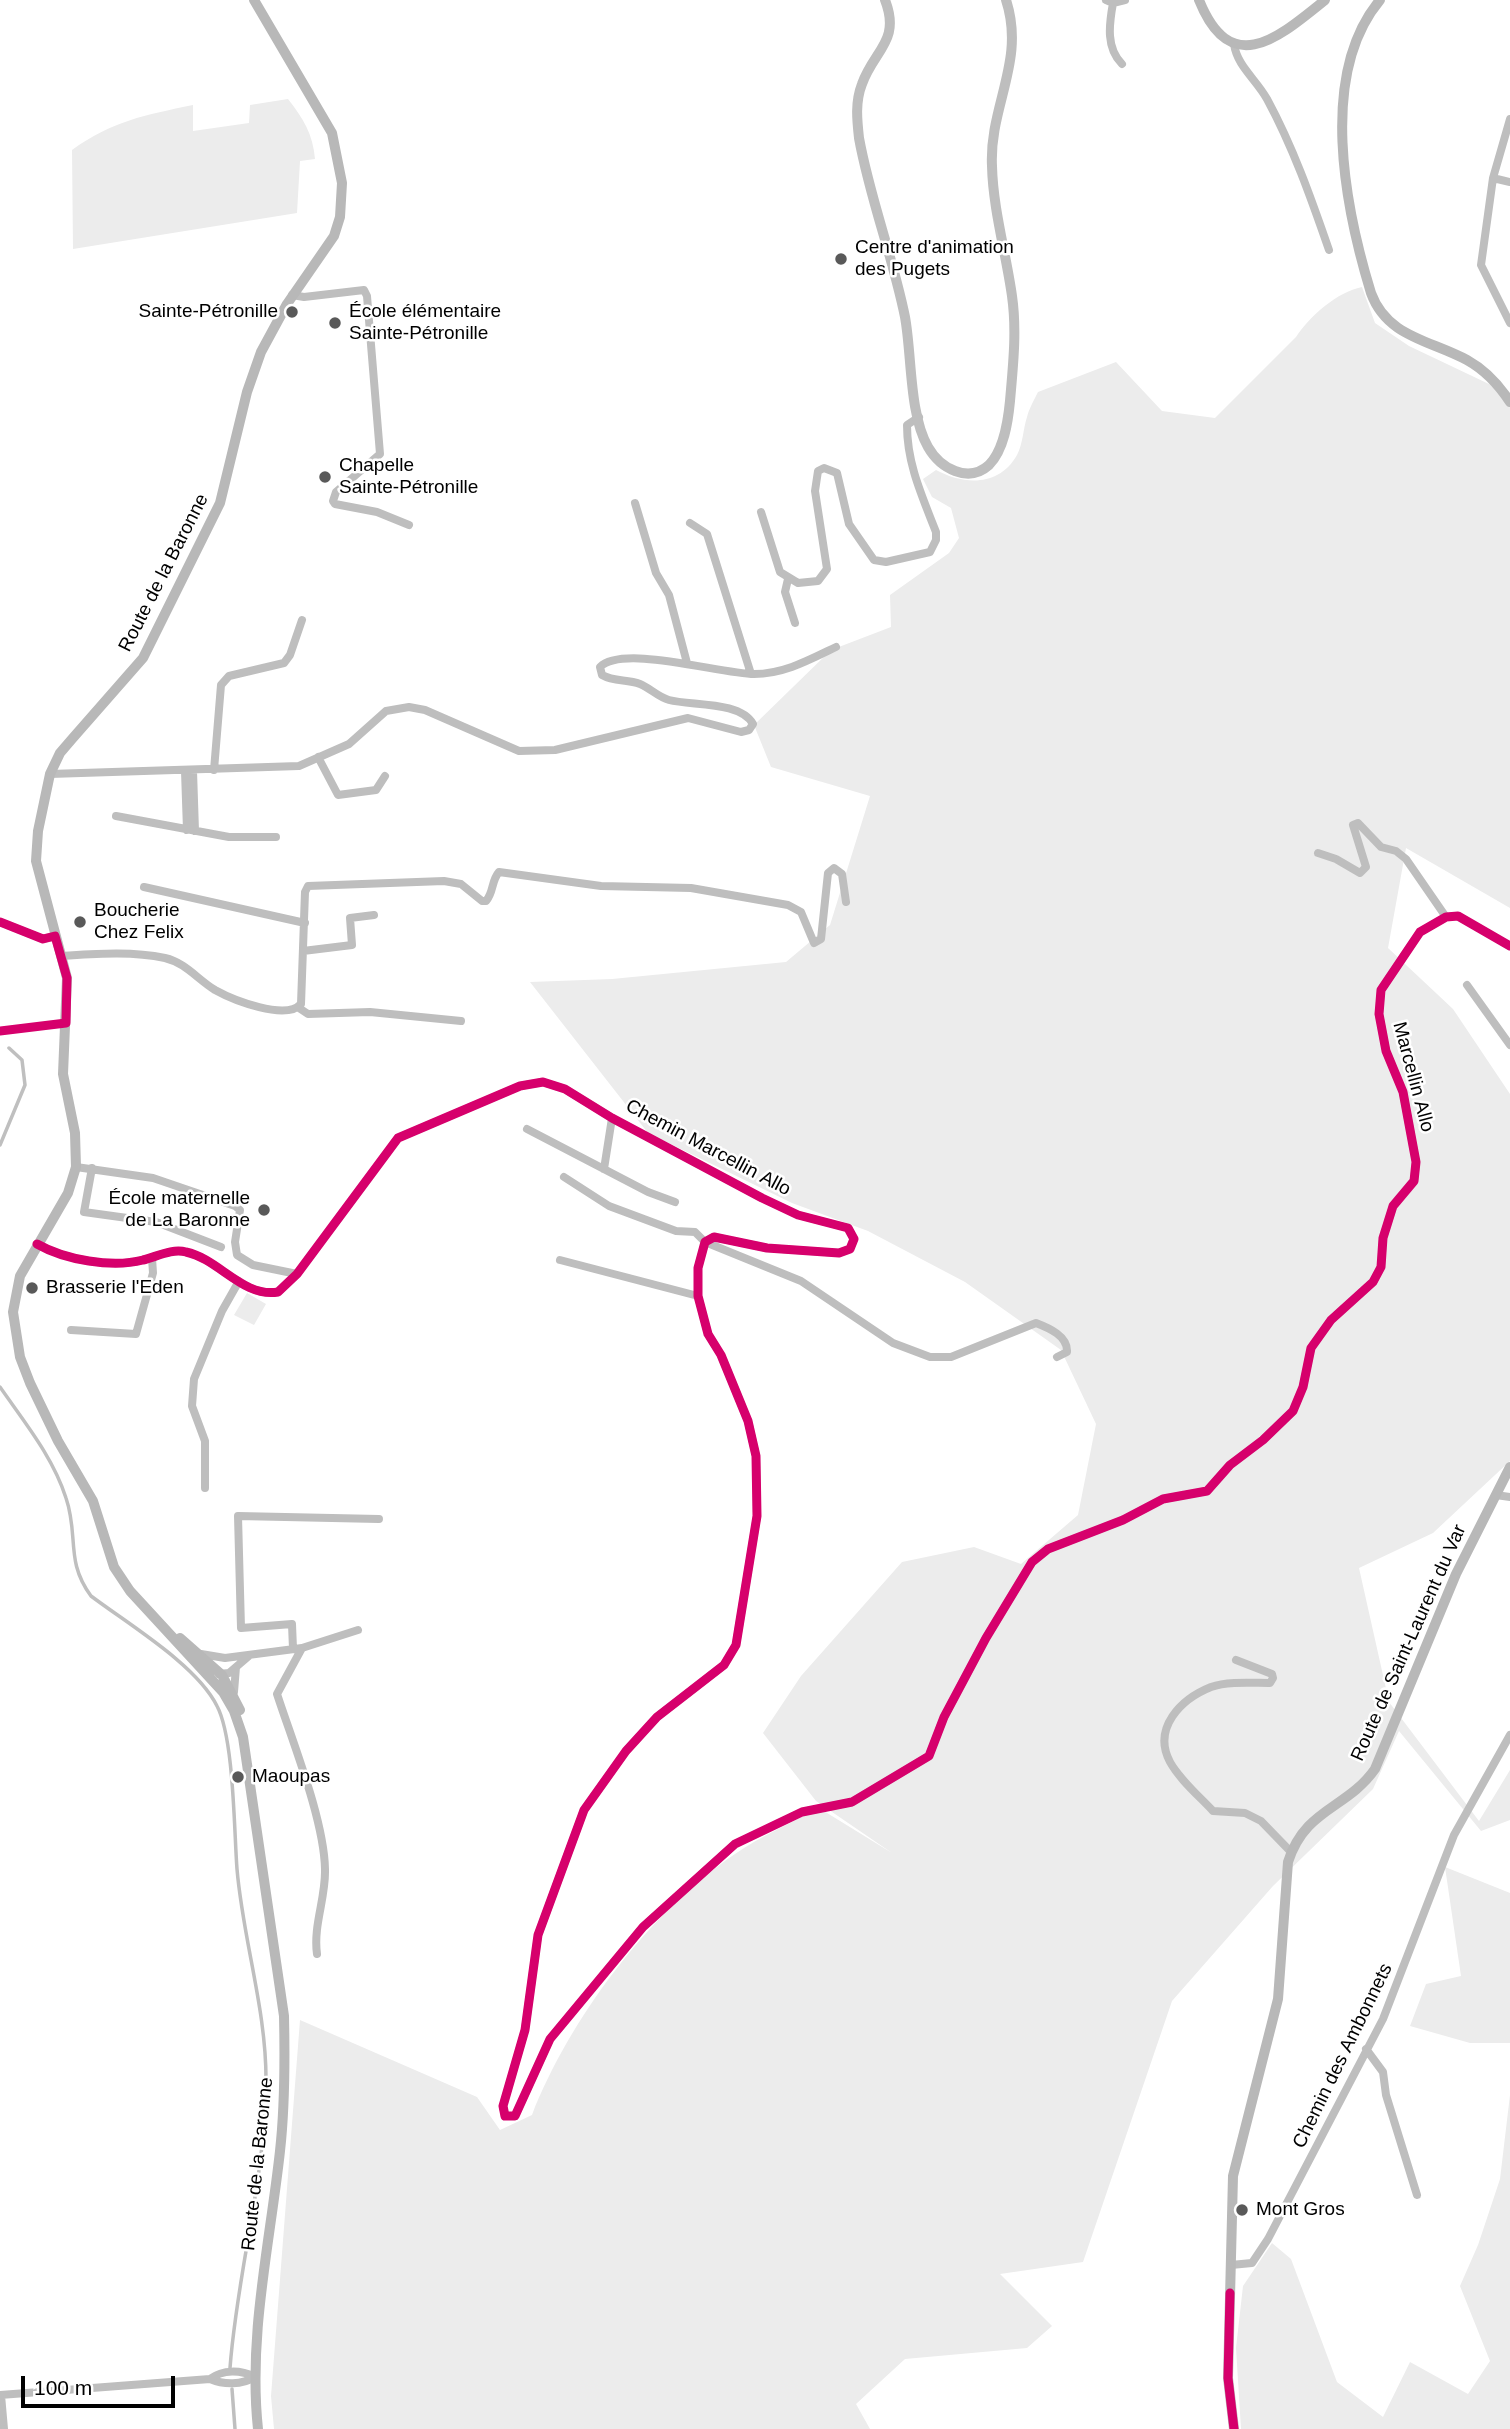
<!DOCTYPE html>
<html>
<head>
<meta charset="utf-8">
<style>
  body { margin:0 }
  #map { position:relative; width:1510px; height:2429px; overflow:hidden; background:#fff; font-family:Arial,sans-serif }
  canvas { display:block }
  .scale { position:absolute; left:21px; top:2376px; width:154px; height:32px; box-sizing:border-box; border:4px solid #000; border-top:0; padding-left:9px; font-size:21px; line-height:24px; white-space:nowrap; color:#000; -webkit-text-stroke:5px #fff; paint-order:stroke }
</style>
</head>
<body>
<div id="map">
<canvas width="1510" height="2429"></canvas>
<div class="scale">100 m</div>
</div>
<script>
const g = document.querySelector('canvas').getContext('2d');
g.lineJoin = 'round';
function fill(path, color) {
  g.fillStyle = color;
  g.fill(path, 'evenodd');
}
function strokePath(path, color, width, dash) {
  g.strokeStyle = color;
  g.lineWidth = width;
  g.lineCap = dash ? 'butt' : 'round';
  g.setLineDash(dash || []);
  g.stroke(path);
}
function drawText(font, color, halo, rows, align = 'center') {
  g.font = font + ' Arial,sans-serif';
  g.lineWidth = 5;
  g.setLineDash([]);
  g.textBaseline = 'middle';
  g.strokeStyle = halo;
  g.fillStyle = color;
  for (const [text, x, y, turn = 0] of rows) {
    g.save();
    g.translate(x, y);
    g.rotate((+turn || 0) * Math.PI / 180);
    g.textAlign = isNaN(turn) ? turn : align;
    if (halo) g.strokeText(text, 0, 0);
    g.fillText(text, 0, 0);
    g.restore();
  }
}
const green = new Path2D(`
  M288,99C303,118 313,134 315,159L300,161L297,213L73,249L72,150C112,121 145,115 193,105V131L249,123L250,105Z
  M1362,287L1375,323L1409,346L1510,394V908L1406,848L1388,948L1453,1009L1510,1094V1461L1433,1533L1359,1568L1389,1702L1479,1821L1510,1770V1820L1481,1831L1399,1731L1373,1789L1273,1886L1172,2001L1083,2262L1000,2274L1052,2326L1027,2348L905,2359L856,2404L870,2429H274L271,2396L300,2020L477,2097L500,2130L532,2115C569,2020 649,1912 735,1854C761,1836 791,1823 819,1808L892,1853L816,1801L763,1733L801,1676L902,1562L974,1547L1021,1564L1078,1515L1096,1424L1061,1350L965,1282L868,1231L792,1203L648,1133L530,982L612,979L786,962L830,925L870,796L771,767L754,725L831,650L891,627L890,595L949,553L959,538L951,508L932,497L923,479L936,470C964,485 999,487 1017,455C1023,444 1023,429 1027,417C1029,409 1034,400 1038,392L1116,362L1162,411L1215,418L1296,337C1310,316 1337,292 1362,287Z
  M247,1293L266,1304L254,1325L234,1315Z
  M1445,1867L1510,1893V2043H1470L1410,2026L1426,1984L1461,1976Z
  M1510,2095V2429H1241L1236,2348L1243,2286L1272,2243L1291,2259L1337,2382L1383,2417L1410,2362L1468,2394L1490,2361L1460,2286L1478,2245L1500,2179Z`);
const stream = new Path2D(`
  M0,1145L25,1085L22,1060L9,1048
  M0,1387C25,1423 53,1457 66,1498C79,1536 65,1561 91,1596C128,1624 197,1665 217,1706C234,1738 234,1830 237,1869C243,1941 267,2011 266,2084C265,2179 237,2273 230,2368
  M232,2389L235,2429`);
const minor = new Path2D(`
  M1106,0L1113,3L1125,0
  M1113,3C1109,25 1106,48 1122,64
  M1234,44C1237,66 1256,79 1267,99C1293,147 1311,198 1329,250
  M1510,119L1493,178L1481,265L1510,323
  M1493,178L1510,182
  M292,295L304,297L364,290L367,296L380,454L336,492L333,501L335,504L377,512L409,525
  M635,503L656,573L669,595L687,663
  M761,512L780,572L798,583L818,581L827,569L815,491L818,471L824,468L837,473L849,524L874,560L886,562L930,552L936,540V532C922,496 907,464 907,425L919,417
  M690,523L707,534L751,674
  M788,579L785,592L795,623
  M318,757L338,795L376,790L385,776
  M214,770L221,685L229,676L284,663L290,655L302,620
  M185,771L187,830
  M193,771L195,831
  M50,774L299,766L349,744L386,711L409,707L425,710L519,751L555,750L688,718L741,732L749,730L753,724C740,701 692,706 669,700C658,697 650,688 640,684C627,679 614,682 602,675L600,667C623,644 721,674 754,674C784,674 809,660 836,647
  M116,816L229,837H276
  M1318,853L1336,859L1360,873L1366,867L1353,825L1358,823L1381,847L1396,851L1406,859L1446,917
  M144,887L305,923
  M0,922L43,939L55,936
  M303,951L352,945L350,918L374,915
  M61,956C95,954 131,951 165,958C186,963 197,979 215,990C233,1000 286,1021 301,1004L305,892L308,886L444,881L461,884L482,901H486C494,892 491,881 499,872L601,886L691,888L788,905L801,912L814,943L821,939L828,873L834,868L842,874L846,902
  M1467,985L1510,1045
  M299,1008L308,1014L370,1012L461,1021
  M527,1129L648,1192L675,1202
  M76,1167L153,1178L235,1206L240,1210L235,1242L237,1255L253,1265L297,1274
  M92,1168L84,1212L156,1222L221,1247
  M604,1169L612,1118
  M564,1177L609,1206L676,1231L695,1232L705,1242L801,1281L893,1343L930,1357H951L1036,1323C1049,1328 1068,1336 1067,1352L1057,1357
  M37,1244C65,1260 112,1268 143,1260C156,1257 172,1248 186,1252C219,1259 243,1298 278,1292L297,1274L398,1138L520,1086L543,1082L565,1089L612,1118L762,1198L798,1215L848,1228L854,1239L850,1249L839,1253L767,1248L714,1237L705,1242L698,1268V1296L708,1334L721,1355L748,1421L756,1456L757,1516L736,1645L724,1665L657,1717L626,1751L584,1810L538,1935L525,2030L503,2106L505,2116H515L550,2039L643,1927L735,1844L802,1812L852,1802L929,1756L944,1717L986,1638L1032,1562L1048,1549L1123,1520L1163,1499L1207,1491L1230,1465L1263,1440L1293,1411L1303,1387L1311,1348L1331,1320L1373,1282L1381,1267L1383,1238L1393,1206L1414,1181L1416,1162L1403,1092L1386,1051L1379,1014L1381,990L1420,932L1446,917L1458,916L1510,946
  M560,1260L698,1296
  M71,1330L136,1334L153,1273L152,1258
  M205,1488V1441L192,1406L194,1379L222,1311L239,1281
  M1496,1495L1510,1497
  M302,1648L358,1630
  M293,1649L292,1624L241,1628L238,1516L379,1519
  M201,1654L225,1658L302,1648L277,1694C293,1743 324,1820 325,1869C326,1898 313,1925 317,1954
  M1236,1660L1272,1674L1273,1678L1270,1683C1252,1683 1228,1681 1211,1687C1181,1699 1152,1728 1170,1762C1180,1780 1199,1796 1213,1811L1245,1813L1261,1821L1291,1852
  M219,1674L229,1673L236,1667
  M234,1692L236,1667L250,1655
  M1366,2049L1383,2072L1386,2095L1417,2195
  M1231,2265L1252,2263L1268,2239L1383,2019L1454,1835L1510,1735
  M210,2379C223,2369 241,2370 255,2377
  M0,2395L210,2379C224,2385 242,2385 255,2377
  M1,2395L4,2429`);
const tertiary = new Path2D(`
  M885,0C901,41 874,50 862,84C855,102 857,120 859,138C870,199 893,257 905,317C912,355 909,414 928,447C940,468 968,484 989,465C1004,450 1008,422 1010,401C1013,366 1017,331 1012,296C1006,253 993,209 992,166C989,106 1026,61 1006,0`);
const secondary = new Path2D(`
  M254,0L332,133L342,183L340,217L334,236L287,304L261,352L247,392L220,503L143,658L72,739L60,753L50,774L38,831L36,861L67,978L63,1074L75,1133L76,1167L68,1193L20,1276L13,1312L20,1357L30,1383L58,1441L93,1501L114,1567L130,1591L223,1692L234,1711L243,1737L284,2016C285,2061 285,2106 280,2151C270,2243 248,2336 258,2429
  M1199,0C1231,80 1279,37 1325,0
  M1380,0C1318,74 1345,208 1371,293C1387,337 1430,340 1467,360C1485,370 1499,385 1510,402
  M180,1638L222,1675L240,1710
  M1234,2429L1228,2378L1233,2176L1278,1999L1288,1862C1305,1808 1347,1809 1375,1769L1456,1574L1510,1467`);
const cycleway = new Path2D(`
  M0,922L43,939L55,936L67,978L66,1023L0,1031
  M37,1244C65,1260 112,1268 143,1260C156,1257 172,1248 186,1252C219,1259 243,1298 278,1292L297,1274L398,1138L520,1086L543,1082L565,1089L612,1118L762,1198L798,1215L848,1228L854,1239L850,1249L839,1253L767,1248L714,1237L705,1242L698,1268V1296L708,1334L721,1355L748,1421L756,1456L757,1516L736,1645L724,1665L657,1717L626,1751L584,1810L538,1935L525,2030L503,2106L505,2116H515L550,2039L643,1927L735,1844L802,1812L852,1802L929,1756L944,1717L986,1638L1032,1562L1048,1549L1123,1520L1163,1499L1207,1491L1230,1465L1263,1440L1293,1411L1303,1387L1311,1348L1331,1320L1373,1282L1381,1267L1383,1238L1393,1206L1414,1181L1416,1162L1403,1092L1386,1051L1379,1014L1381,990L1420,932L1446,917L1458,916L1510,946
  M1230,2293L1228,2378L1234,2429`);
const markers = [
  [841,259,7,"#595959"],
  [292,312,7,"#595959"],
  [335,323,7,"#595959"],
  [325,477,7,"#595959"],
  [80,922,7,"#595959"],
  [264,1210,7,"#595959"],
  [32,1288,7,"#595959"],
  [238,1777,7,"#595959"],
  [1242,2210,7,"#595959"]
];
const poiNames = [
  ["Centre d'animation",855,248],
  ["des Pugets",855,270],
  ["Sainte-Pétronille",278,312,"right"],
  ["École élémentaire",349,312],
  ["Sainte-Pétronille",349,334],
  ["Chapelle",339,466],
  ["Sainte-Pétronille",339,488],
  ["Boucherie",94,911],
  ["Chez Felix",94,933],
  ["École maternelle",250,1199,"right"],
  ["de La Baronne",250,1221,"right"],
  ["Brasserie l'Eden",46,1288],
  ["Maoupas",252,1777],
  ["Mont Gros",1256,2210]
];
const streetNames = [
  ["Route de la Baronne",164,573,-63],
  ["Marcellin Allo",1413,1077,75],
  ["Chemin Marcellin Allo",708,1148,28],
  ["Route de Saint-Laurent du Var",1409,1643,-66],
  ["Chemin des Ambonnets",1343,2056,-64],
  ["Route de la Baronne",258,2164,-84]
];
fill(green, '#ececec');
strokePath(stream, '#bfbfbf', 3.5);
strokePath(minor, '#bebebe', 8);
strokePath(tertiary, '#bebebe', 10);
strokePath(secondary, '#b8b8b8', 10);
strokePath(cycleway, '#d6006c', 9);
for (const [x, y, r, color] of markers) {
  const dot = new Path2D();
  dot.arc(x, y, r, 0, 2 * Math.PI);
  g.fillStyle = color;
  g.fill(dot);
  strokePath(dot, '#fff', 2.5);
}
drawText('19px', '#000', '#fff', poiNames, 'left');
drawText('19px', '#000', '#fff', streetNames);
</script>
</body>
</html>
